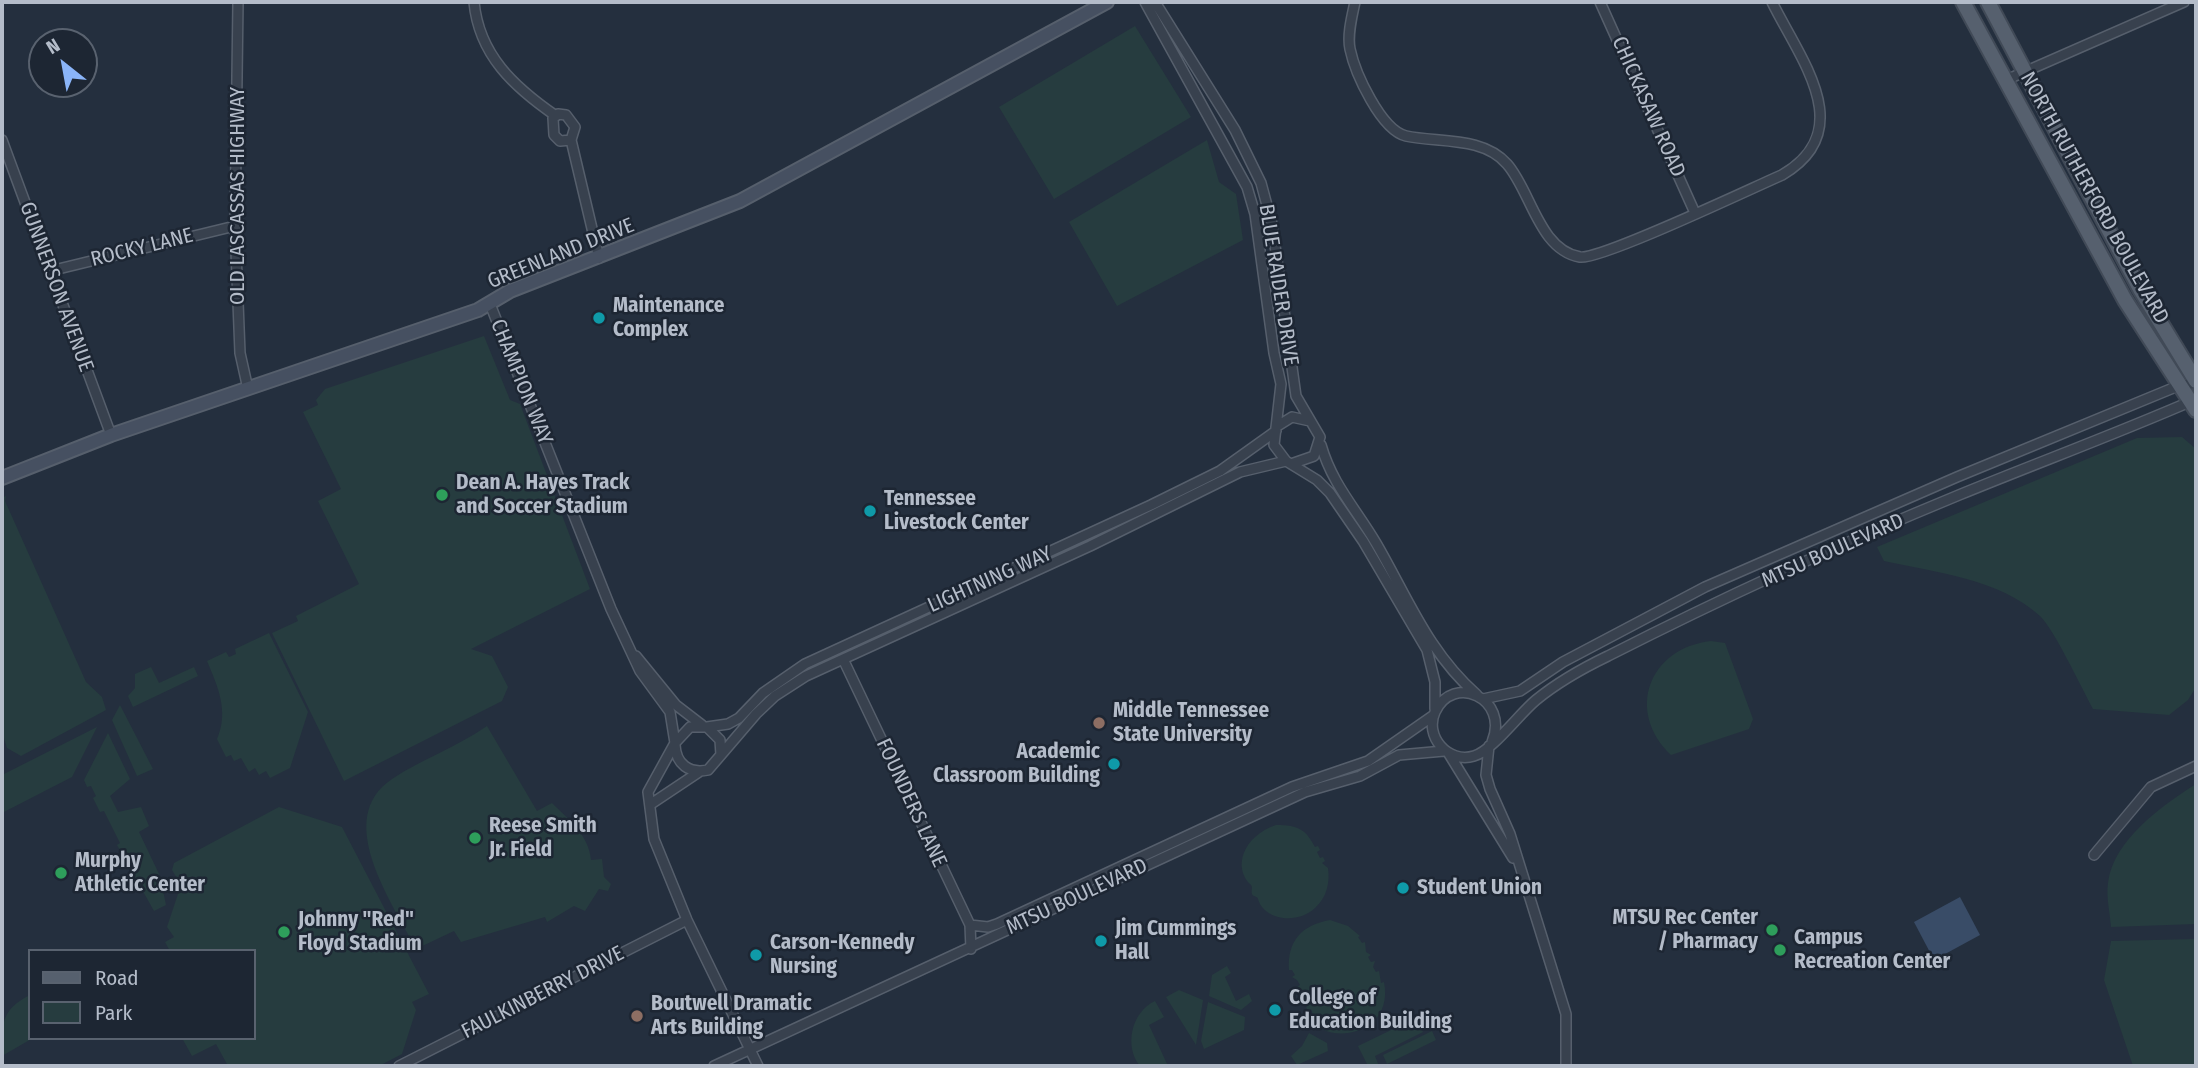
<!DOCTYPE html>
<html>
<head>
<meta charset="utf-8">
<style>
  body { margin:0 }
  #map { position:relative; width:2198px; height:1068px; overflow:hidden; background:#242f3e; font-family:"Fira Sans Condensed",sans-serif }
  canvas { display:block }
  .frame { position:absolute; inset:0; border:4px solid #b4bcc9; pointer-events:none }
  .legend { position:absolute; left:28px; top:949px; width:228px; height:91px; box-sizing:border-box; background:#1d2633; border:2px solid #59626f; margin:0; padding:9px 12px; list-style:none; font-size:21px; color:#b4bcc9 }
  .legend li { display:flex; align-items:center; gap:14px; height:35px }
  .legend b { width:35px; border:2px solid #59626f }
  .north { position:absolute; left:28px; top:28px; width:70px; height:70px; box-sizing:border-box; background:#1d2633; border:2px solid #59626f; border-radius:50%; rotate:329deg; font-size:19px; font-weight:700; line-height:28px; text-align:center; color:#b4bcc9 }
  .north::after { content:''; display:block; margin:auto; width:24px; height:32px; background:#8ab4f8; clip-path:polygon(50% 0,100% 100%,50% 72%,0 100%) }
</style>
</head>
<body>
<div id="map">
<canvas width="2198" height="1068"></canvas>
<div class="frame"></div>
<ul class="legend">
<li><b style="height:9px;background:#56606e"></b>Road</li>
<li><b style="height:19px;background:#263c3f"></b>Park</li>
</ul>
<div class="north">N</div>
</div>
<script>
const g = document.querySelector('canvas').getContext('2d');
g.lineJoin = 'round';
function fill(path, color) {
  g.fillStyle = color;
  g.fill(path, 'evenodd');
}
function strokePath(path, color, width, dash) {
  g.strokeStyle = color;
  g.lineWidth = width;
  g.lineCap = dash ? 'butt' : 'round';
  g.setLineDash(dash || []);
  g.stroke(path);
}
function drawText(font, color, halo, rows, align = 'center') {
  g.font = font + ' "Fira Sans Condensed",sans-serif';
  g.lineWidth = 5;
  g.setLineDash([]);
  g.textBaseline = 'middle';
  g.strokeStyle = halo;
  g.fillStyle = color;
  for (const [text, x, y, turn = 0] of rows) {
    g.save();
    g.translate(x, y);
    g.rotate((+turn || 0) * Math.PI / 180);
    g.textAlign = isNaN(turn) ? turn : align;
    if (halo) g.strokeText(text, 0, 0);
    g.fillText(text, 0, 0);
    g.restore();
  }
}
const green = new Path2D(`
  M1135,26L1191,117L1054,199L999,107Z
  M1207,140L1219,182L1236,194L1243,240L1117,306L1069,222Z
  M484,336L510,400L520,404L590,589L471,649L492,656L508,687L502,701L344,781L272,633L298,621L296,616L359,584L318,501L341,489L303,412L318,405L316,400L325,389Z
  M2182,437L2196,449V687L2188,700L2169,715L2093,709C2082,689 2054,629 2040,616C2000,579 1934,572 1884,561L1877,547L2137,438Z
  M6,496L5,501L86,682L102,697L106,710L21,756L7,748L2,732V498Z
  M269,633L308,712L290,768L270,778L266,771L259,775L255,768L249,772L241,758L234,761L231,755L226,757L217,739C229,711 218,687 207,661L226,652L229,657L236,654L235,649Z
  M1711,641L1725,643L1753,719L1749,729L1671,755C1625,711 1649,648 1711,641Z
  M151,667L159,683L194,667L198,676L133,707L128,696L135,688V674Z
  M120,705L153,769L137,776L112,720Z
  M487,726L537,811L552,803C569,820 589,835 591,860L602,859L604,877L611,884L608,891L599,889L585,911L574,906L547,922L545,917L461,942L454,931L416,949C393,903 332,819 392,779C422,759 457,747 487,726Z
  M97,727L72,777L2,813V775Z
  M108,733L130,779L110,796L118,812L141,807L149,826L139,832L160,876L166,905L154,911L117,845L120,843L104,811L100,812L93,798L96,796L91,786L87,787L84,780Z
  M2196,784V924L2111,927C2110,913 2106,897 2108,883C2113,840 2163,805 2196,784Z
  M279,807L342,827L429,994L412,1002L416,1010L402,1054L379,1066H228L216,1044L192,1056L182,1038H254V951H170L165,942L174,937L167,927L181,885L172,870L174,863Z
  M1276,825C1299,825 1306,830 1315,847L1318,846L1320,850L1317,852L1320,858L1323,857L1325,861L1322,863L1328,868C1330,883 1327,897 1315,908C1297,925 1264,920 1258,899C1258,896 1253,897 1252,894C1251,891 1253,887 1251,885C1232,868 1243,836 1276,825Z
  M1330,920L1348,926L1360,936L1358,937L1362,943L1365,942L1366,952L1371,955L1368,957L1371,962L1375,961L1373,967L1376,972L1379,971L1381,983L1384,982C1395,1039 1320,1045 1313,1018C1312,1015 1313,1012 1311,1009L1308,1011L1306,1007L1309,1005L1302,997L1305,995L1297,987L1300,985L1297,980L1292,977L1295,975L1292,970H1289C1287,941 1302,925 1330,920Z
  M2196,939V1066H2133L2104,980L2111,941Z
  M1227,966L1231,973L1225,977L1236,1001L1249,994L1252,1001L1241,1010L1209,996L1212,975Z
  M1179,990L1203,1000L1196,1045L1166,997Z
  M30,995V1038H33L2,1056C2,1025 0,1010 30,995Z
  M1155,1001L1164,1017L1149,1025L1168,1066H1140C1124,1047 1131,1012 1155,1001Z
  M1208,1002L1245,1017L1244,1030L1204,1049L1201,1041Z
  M1416,1018L1423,1032L1375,1056L1379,1066H1368L1358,1046Z
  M1432,1031L1436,1040L1387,1064L1383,1055Z
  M1309,1033L1327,1043L1328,1051L1297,1065L1291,1056L1302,1046Z`);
const water = new Path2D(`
  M1960,897L1980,935L1934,960L1914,922Z`);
const street = new Path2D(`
  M238,2L235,226L240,353L248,389
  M474,2C479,55 514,87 556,116
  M1145,2L1247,187L1255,214L1274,353L1281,384L1274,445L1286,461L1317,480L1330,493L1363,541L1427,650L1435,682V709
  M1155,2L1235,130L1261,183L1272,224L1296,396L1320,437L1314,456L1291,464
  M1355,2C1352,16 1347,35 1350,49C1355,73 1381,130 1406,136C1438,143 1483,136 1507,164C1531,191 1539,250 1580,257C1601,260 1752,188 1782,175C1859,130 1800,59 1772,2
  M1600,2L1695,213
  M2006,80L2184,2
  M2,140L111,435
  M571,140L560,141L554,135L553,118L558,114L566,115L575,127L571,140L599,258
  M50,271L235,226
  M490,304L611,609L640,671L670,712L675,743L648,792L654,839L687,920L758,1066
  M1276,427L1292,417L1310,421
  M1321,445C1332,484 1356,509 1376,543C1408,598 1428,652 1477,695
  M636,656L676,705L702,725
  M843,659L970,925L971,949
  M1483,699L1520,691L1563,662L1705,587L1957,477L2178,386L2196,383
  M707,727L728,724L739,718L763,693L805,664L1151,505L1220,471L1276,431
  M1492,742C1510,698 1453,673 1435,712C1424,736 1448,764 1474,756C1492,751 1519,714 1536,700C1558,682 1583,668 1608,656C1722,598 1840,544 1959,495C2037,463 2116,434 2194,400
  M675,743L690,727H707L720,740L721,755
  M675,745C676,764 689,774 708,770L756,714L775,696L806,676L1090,546L1240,472L1286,461
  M1489,746L1486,775L1490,789L1510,834L1566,1014V1066
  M1449,754L1513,858
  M651,804L699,772
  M2094,855L2151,787L2196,766
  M970,925L988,927L997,924L1292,787L1368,761L1434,715
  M399,1066L687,920
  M714,1066L1305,792L1360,776L1399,755L1444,751`);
const secondary = new Path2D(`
  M2,478L111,435L478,310L510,291L740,201L1107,2`);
const primary = new Path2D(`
  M1963,2L2125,300L2196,410
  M1988,2L2140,289L2196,381`);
const markers = [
  [599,318,7,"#0f9aa8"],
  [442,495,7,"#2e9e5b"],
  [870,511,7,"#0f9aa8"],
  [1099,723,7,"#8d6e63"],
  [1114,764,7,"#0f9aa8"],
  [475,838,7,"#2e9e5b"],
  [61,873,7,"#2e9e5b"],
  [1403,888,7,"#0f9aa8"],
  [1772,930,7,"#2e9e5b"],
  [284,932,7,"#2e9e5b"],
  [1101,941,7,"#0f9aa8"],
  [1780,950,7,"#2e9e5b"],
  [756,955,7,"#0f9aa8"],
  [1275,1010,7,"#0f9aa8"],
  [637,1016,7,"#8d6e63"]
];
const streetNames = [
  ["CHICKASAW ROAD",1648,107,66],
  ["OLD LASCASSAS HIGHWAY",238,196,-90],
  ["NORTH RUTHERFORD BOULEVARD",2094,198,61],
  ["ROCKY LANE",142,248,-14],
  ["GREENLAND DRIVE",561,254,-22],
  ["BLUE RAIDER DRIVE",1278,285,81],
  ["GUNNERSON AVENUE",56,287,70],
  ["CHAMPION WAY",521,382,68],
  ["MTSU BOULEVARD",1833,551,-24],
  ["LIGHTNING WAY",990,580,-24],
  ["FOUNDERS LANE",911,803,65],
  ["MTSU BOULEVARD",1077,897,-25],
  ["FAULKINBERRY DRIVE",543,993,-27]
];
const poiNames = [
  ["Maintenance",613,306],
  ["Complex",613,330],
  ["Dean A. Hayes Track",456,483],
  ["and Soccer Stadium",456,507],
  ["Tennessee",884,499],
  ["Livestock Center",884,523],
  ["Middle Tennessee",1113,711],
  ["State University",1113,735],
  ["Academic",1100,752,"right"],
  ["Classroom Building",1100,776,"right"],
  ["Reese Smith",489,826],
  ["Jr. Field",489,850],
  ["Murphy",75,861],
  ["Athletic Center",75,885],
  ["Student Union",1417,888],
  ["MTSU Rec Center",1758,918,"right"],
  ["/ Pharmacy",1758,942,"right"],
  ["Johnny \"Red\"",298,920],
  ["Floyd Stadium",298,944],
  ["Jim Cummings",1115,929],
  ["Hall",1115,953],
  ["Campus",1794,938],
  ["Recreation Center",1794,962],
  ["Carson-Kennedy",770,943],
  ["Nursing",770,967],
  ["College of",1289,998],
  ["Education Building",1289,1022],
  ["Boutwell Dramatic",651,1004],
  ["Arts Building",651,1028]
];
fill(green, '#263c3f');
fill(water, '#394c67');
strokePath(street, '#565f6c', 12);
strokePath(secondary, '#565f6c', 16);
strokePath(primary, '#414a57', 18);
strokePath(street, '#38414e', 9);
strokePath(secondary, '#465061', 12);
strokePath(primary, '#56606e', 14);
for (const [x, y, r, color] of markers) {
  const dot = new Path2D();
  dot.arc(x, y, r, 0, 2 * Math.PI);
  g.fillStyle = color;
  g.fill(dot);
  strokePath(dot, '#1d2633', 2.5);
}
drawText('21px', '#b4bcc9', '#1d2633', streetNames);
drawText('bold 21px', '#b4bcc9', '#1d2633', poiNames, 'left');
</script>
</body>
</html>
